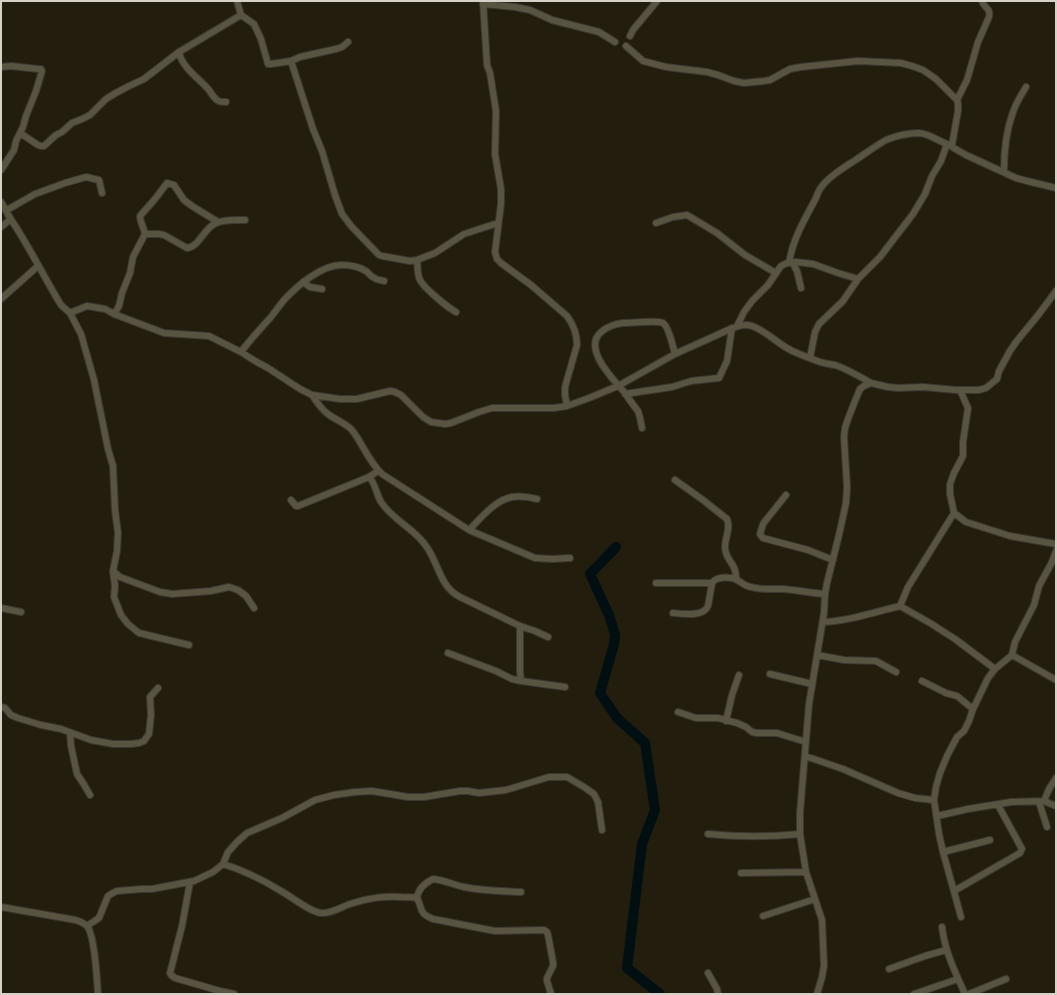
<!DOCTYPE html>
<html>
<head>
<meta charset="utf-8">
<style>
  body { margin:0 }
  #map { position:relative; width:1057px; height:995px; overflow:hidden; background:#231d0e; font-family:"Roboto Condensed",sans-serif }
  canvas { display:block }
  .frame { position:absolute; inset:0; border:2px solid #d5d1c7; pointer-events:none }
</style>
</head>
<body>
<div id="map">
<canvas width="1057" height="995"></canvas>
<div class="frame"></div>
</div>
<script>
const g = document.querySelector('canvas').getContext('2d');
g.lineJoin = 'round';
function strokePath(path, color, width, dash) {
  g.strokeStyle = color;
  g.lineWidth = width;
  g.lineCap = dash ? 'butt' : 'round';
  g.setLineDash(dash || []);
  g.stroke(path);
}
const river = new Path2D(`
  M616,547L590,574L609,615L615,634L614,644L600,693L617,718L645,743L655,810L642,844L627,968L660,994`);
const minor = new Path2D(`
  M237,1L241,15L254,24L261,39L268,64H271L291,61L300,57L336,49L342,47L348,42
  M483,1L487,65L490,73L496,111L495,154L501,189V204L495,252L497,259L501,263L531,285L567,316C573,324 577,335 577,345L565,387V395L567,406
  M483,4L515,7L530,10L552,20L599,32L615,42
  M630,36L633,30L657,1
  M626,46L643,61L666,67L707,72L718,75L734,81L744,83L764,81L770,80L790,69L801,67L858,61L901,63L912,66L923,70L936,79L957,100L958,103V111L952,145V147L966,155L1016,178L1027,181L1056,188
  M291,61L313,129L322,151L335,195L342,214L352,227L379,255L382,256L410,261L417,260L435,253L464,234L498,223
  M1,67L11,66L38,69H41L42,71L36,91L26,116L23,127L16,141L14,150L1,170
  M957,100L967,80L978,42L989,17C991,7 984,9 982,1
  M226,102C223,102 219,102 217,100C213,97 211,93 209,90C199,78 182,68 179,52L241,15
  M20,133L38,145L41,146H44L56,135L62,132L72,123L82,119L90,115L106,99L114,94L127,87L144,79L179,52
  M1004,171C1004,151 1006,131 1013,112C1016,103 1021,95 1026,87
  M1,202C5,208 8,215 12,221C30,248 44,277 61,305L70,313L81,334L94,380L108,449L113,466L115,510L118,533L117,551L113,571L120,577L160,592L172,594L211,591L229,587L238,590L246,596L254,608
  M7,210L35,194L65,183L86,177L99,180L102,193
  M656,223L673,217L687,215L717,233L745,255L776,273
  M1,227L11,219
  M145,234C144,228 140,222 140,216L155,199L167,183L174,185L184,200L192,206L218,222
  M417,260C418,267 417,274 420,280C424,288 447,307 456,312
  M792,262L797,271L801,288
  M789,263C793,238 805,219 816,198C817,195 818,192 820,189C828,176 847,166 860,157C869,151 877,145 886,140C896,136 909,133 919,133C931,134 939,142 950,145
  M303,282L310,287L322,289
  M1,299L38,266
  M70,313L87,306L105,309L114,314L164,333L209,336L241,352L255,361L268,368L300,389L312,395L340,399H357L390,391L395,392L401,395L423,417L431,422L445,424L451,423L479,412L492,408H554L567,406L589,398L618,386L675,354L728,330C736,326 744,323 752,326C769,332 780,347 797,353C804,356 812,359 820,362C825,364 830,364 835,365C847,369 859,376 871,383
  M114,314L119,306L122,293L130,273L133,257L145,234H159L164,235L187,248C200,246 204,228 216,223C225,219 235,220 245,220
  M737,326L744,312L752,301L768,285L781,266L787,263L796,262L813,264L838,273L858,279
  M241,352C250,340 260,329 271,317C275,312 279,306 284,300C297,286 322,264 343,265C350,265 359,267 366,271C369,273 370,276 373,277C376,280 380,280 384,281
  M810,358L815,332L819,324L843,301L858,279L880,257L913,214L925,194L932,176L941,161L947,144
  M625,394L672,387L691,381L719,378L727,361L732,328
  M312,395C317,402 321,409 328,414C336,420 345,423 352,430C363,444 368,461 382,474L469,530L535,558L552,559L570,558
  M642,428L640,418L638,411C633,405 629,399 625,393C614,380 582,349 601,332C608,326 615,324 623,323C632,323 656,320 663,323C669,327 673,347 675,354
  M369,477C376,484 376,494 381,502C391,518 411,527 423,542C439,560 438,586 460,597L520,626L535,631L548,637
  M675,480L703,500L727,519C731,529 725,537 725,547C725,561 737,563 736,579
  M786,495L766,520L763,524L760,534L763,538L808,550L833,560
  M291,500L296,506H298L369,477L378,471
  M954,513L966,522L1010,536L1056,544V545
  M469,530C480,519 495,500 512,497C520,496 529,497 537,499
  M113,571L115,586L114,597L121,615L128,624L139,633L189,645
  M656,583H712
  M900,606L930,623L955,639L995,669
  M1,608L21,612
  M673,613C682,614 704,617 708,606L712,583C716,577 725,577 732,578C739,579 743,586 751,587C761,590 771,589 782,589C796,590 811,593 825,594
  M823,622C849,621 875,612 900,606L908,587L954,513L950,494V484L954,473L963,456V442L968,408L960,390
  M520,626V671L521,681L565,687
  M448,653L496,671L512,679L521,681
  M817,655L844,660L876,661L896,672
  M1012,655L1015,642L1034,605L1039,586L1052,562L1056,551
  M770,674L812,684
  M922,681L946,693L957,696L973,709
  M1,707L5,708L11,715L18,718L41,725L61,729L91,740L113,744H131L139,743L144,741L149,734L151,715L150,697L158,688
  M678,712L696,718H718L737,723L746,727L752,732L757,733H777L806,742
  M726,721L732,695L739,675
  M70,733L71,746L77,774L83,783L90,795
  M805,756L843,769L898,793L915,798L934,800L939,834L943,852L961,917
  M934,800L936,787L940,773L947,756L957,737L964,731L969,721L973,709L988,678L995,669L1012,655L1056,680
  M1044,801L1056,806
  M1039,802L1047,827
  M937,816L968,809L1011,802L1044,801L1049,789L1056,778
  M708,834C739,837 769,837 800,834
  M943,852L990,840
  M223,864C243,870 263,880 281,891C292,897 310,912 321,913C331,914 341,907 350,904C369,898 382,896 401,897C407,897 411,897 417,898C423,909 418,913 433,919L495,931L544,930L547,932L548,935L553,962V966L547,978V981L551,994
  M741,873L806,872
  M190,882L182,926L170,973L171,975L175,978L220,991L234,994
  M954,891L1020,853L1022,849L998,805
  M417,898C418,889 425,883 433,879C444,880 454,885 464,887C483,891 502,891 521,892
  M1,907L70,919C76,920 83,922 87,926C95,935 97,981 98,994
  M763,916L815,899
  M87,926L99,918L108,896L111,894L117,891L142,889H152L194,881L213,872L223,864L228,852L237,842L247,833L282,818L315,800L334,795L355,792L372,791L408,797H424L460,791H468L479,793L506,790L549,777H567L584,787L594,794L598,802L602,830
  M942,927C945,952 955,972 965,994
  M889,969L925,956L946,950
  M708,973L717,989L718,994
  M817,994L822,977L824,966L822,920L806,872L800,834V813L809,704L824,613L825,594L827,583L839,535L846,503L847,487L844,437L845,428L848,419L855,401L860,389L864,386L871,383L888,387L898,388L923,387L956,390H979L986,388L997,379L999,371L1010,351L1016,342L1039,314L1056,291
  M914,994L958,979
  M969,994L1006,979`);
strokePath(river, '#010f12', 10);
strokePath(minor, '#3c3730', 8);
strokePath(minor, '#595342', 6);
</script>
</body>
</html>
